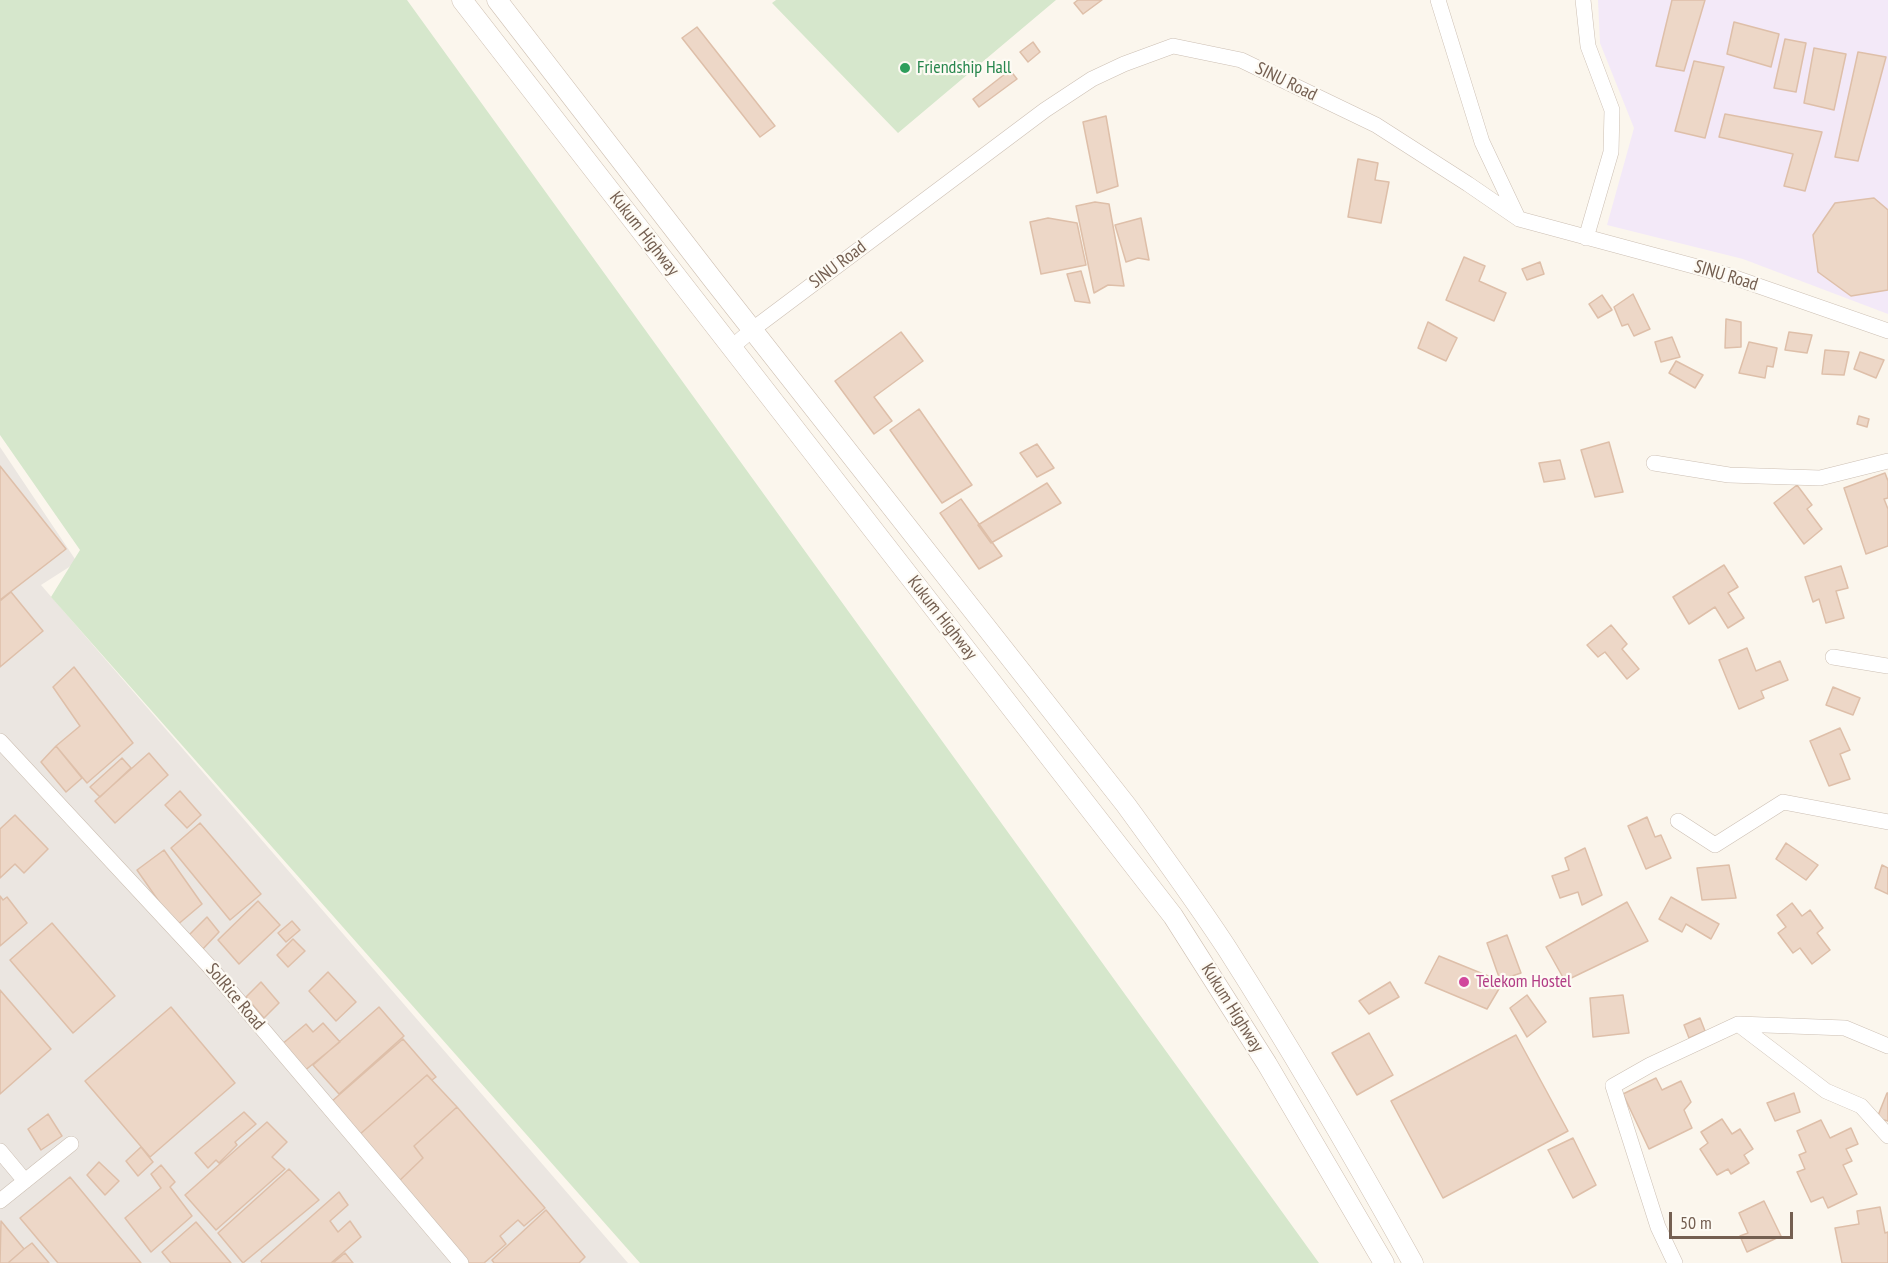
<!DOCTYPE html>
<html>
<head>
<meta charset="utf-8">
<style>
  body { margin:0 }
  #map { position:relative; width:1888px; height:1263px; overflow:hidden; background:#fbf6ed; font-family:"PT Sans Narrow",sans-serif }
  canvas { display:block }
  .scale { position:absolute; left:1669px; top:1212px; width:124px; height:27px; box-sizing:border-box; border:3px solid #745f51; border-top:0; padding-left:8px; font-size:18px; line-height:21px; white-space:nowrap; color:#745f51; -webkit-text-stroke:4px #fdfaf3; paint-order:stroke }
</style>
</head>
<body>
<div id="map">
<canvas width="1888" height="1263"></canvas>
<div class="scale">50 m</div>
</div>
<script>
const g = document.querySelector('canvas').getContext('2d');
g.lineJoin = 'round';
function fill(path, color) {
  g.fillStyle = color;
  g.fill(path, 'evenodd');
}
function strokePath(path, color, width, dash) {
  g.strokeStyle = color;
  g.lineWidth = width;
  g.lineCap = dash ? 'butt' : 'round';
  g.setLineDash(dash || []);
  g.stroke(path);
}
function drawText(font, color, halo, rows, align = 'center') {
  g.font = font + ' "PT Sans Narrow",sans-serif';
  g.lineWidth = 4.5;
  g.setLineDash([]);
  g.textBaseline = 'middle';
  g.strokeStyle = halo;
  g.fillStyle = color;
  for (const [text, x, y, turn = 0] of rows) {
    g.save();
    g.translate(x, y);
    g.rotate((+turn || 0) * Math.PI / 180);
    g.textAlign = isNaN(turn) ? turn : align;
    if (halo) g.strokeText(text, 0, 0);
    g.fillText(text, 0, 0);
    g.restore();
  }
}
const industrial = new Path2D(`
  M0,447L77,562L41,585L628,1263H0Z`);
const education = new Path2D(`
  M1598,0H1888V314L1743,259L1607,225L1634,128L1600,43Z`);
const green = new Path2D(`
  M0,0H407L1319,1263H640L51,597L80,550L0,435Z
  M776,0H1056L898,133L772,3Z`);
const building = new Path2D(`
  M1078,0H1102L1083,14L1074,3Z
  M1672,0H1705L1684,71L1656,66Z
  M1734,22L1779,34L1771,67L1727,54Z
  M697,27L775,126L760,137L682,38Z
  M1785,39L1806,43L1796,92L1774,88Z
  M1033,42L1040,52L1028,62L1020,52Z
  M1814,48L1846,54L1834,110L1804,103Z
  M1858,52L1886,57L1858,161L1835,157Z
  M1694,61L1724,67L1705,138L1675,131Z
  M1010,70L1017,79L979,107L973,99Z
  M1725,114L1822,132L1805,191L1784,186L1793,154L1719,137Z
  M1106,116L1118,186L1097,193L1083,122Z
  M1358,159L1378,163L1375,180L1389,182L1381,223L1348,217Z
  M1874,198L1888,210V290L1851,296L1818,272L1813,235L1835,203Z
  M1095,202L1109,204L1124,286L1108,285L1094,293L1076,206Z
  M1048,218L1077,223L1086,265L1041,274L1030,222Z
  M1141,218L1149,260L1138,258L1126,262L1115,225Z
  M1464,257L1485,266L1479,281L1506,293L1494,321L1446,300Z
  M1540,262L1544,274L1527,280L1522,269Z
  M1081,271L1090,303L1075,301L1067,274Z
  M1633,294L1650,329L1634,336L1628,324L1622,326L1614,307Z
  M1602,295L1612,310L1598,318L1589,304Z
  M1726,319L1741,322V347L1725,348Z
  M1428,322L1457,338L1446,361L1418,348Z
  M901,332L923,361L874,397L892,421L874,434L835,381Z
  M1789,332L1812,335L1807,353L1785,350Z
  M1672,337L1680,357L1661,362L1655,342Z
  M1749,342L1777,348L1773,367L1767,366L1765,378L1739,373Z
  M1825,350L1849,352L1844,375L1822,374Z
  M1860,352L1884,360L1876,378L1854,369Z
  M1676,361L1703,375L1695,388L1669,373Z
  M919,409L972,485L942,503L890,430Z
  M1859,416L1869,419L1867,427L1857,424Z
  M1609,442L1623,492L1595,497L1581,450Z
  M1037,444L1054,468L1037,477L1020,453Z
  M1560,460L1565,479L1544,482L1539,463Z
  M0,466L66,549L0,600Z
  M1885,473L1888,481V498L1884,499L1888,509V546L1866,554L1844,488Z
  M1047,483L1061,503L991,543L978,525Z
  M1797,485L1812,505L1807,509L1822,529L1804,544L1774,503Z
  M961,499L1002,556L979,569L940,513Z
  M1724,565L1738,587L1728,593L1744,618L1728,628L1715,607L1689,624L1673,597Z
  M1841,566L1848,588L1836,591L1844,618L1826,623L1819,599L1813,602L1805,577Z
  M11,592L43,631L0,667V601Z
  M1611,625L1627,644L1622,649L1639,669L1627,679L1605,652L1598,657L1587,645Z
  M1747,648L1756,671L1780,661L1788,680L1761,691L1764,698L1739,709L1719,660Z
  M74,667L133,743L87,783L56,746L80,726L53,687Z
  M1833,687L1860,698L1853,715L1826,705Z
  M1840,728L1850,750L1840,754L1850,779L1829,786L1810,741Z
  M56,746L82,778L66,792L41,762Z
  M149,753L168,775L115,823L95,801Z
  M122,758L131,768L100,797L90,787Z
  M180,791L201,815L187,828L165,805Z
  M15,815L48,849L24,873L15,864L0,878V829Z
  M1647,817L1655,837L1661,835L1671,858L1646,869L1628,826Z
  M200,823L261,894L230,920L171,848Z
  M1786,843L1818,865L1806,880L1776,859Z
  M1585,848L1602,895L1582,905L1578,892L1560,898L1552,876L1569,870L1565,858Z
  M164,850L202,904L176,926L137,870Z
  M1729,865L1736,898L1702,900L1697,868Z
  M1882,865L1888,868V894L1875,888Z
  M0,896L3,900L7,897L27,923L0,946Z
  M1671,897L1719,924L1711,939L1686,924L1682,932L1659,919Z
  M258,901L280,925L239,964L218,940Z
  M1627,902L1648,941L1565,981L1546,947Z
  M1792,903L1802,916L1810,910L1823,928L1817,933L1830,950L1812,964L1800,948L1793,953L1778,933L1786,927L1777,915Z
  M207,917L219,932L200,952L187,937Z
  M292,921L300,930L286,942L278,933Z
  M52,923L115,996L73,1033L10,960Z
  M1507,935L1521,973L1500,980L1487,943Z
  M293,939L305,951L288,967L277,955Z
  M1439,956L1503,982L1487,1009L1425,983Z
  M328,972L356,1002L336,1021L309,991Z
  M261,982L279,1003L264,1018L246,997Z
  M1390,982L1399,997L1369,1014L1359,1001Z
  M0,990L51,1049L0,1094Z
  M1527,995L1546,1022L1527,1037L1510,1008Z
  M1623,995L1629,1033L1593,1037L1590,998Z
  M171,1007L235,1083L150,1157L85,1081Z
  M379,1007L404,1036L339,1094L313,1065Z
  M1700,1018L1705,1031L1689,1038L1684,1025Z
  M323,1023L340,1042L303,1072L281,1045L306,1024L313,1032Z
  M1369,1033L1393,1075L1357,1095L1332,1053Z
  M1516,1035L1568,1131L1443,1198L1391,1101Z
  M403,1039L436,1077L432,1080L427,1075L359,1135L331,1102Z
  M427,1075L457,1107L414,1146L423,1158L397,1183L359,1135Z
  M1656,1078L1662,1090L1681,1081L1691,1102L1684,1110L1692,1128L1649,1149L1623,1094Z
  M1794,1093L1800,1112L1775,1121L1767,1103Z
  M1887,1093H1888V1121L1877,1118Z
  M457,1107L545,1208L524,1226L518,1220L500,1236L506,1244L484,1263H464L397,1183L423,1158L414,1146Z
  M244,1112L256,1124L235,1142L237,1145L219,1163L216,1160L208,1168L195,1153Z
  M48,1114L62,1136L41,1150L28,1129Z
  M1722,1119L1732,1134L1740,1129L1753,1149L1744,1155L1749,1163L1731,1174L1728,1169L1717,1175L1700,1149L1708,1143L1701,1132Z
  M1821,1120L1830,1138L1851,1128L1858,1144L1846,1149L1852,1161L1843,1165L1857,1194L1828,1208L1823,1197L1811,1202L1797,1172L1805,1169L1799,1155L1806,1152L1797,1131Z
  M267,1122L287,1142L272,1157L285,1169L216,1230L185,1195Z
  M1573,1138L1596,1185L1573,1198L1548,1150Z
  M141,1147L153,1162L138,1176L126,1161Z
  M99,1162L119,1181L105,1195L87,1175Z
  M161,1165L175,1182L170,1187L192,1216L151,1252L125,1218L161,1188L151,1174Z
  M289,1169L319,1200L243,1263L218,1233Z
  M70,1177L141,1263H58L20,1218Z
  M339,1192L348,1205L330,1221L338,1232L350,1221L361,1237L331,1263H262L261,1261Z
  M1764,1201L1781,1236L1747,1252L1740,1236L1748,1233L1739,1213Z
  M1880,1207L1885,1233L1888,1232V1263H1842L1835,1228L1859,1224L1857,1211Z
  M546,1210L585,1257L579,1263H494L492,1260Z
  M1,1221L24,1249L8,1263H0Z
  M196,1222L231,1263H171L162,1252Z
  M32,1243L49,1263H8L24,1249Z
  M345,1253L353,1263H333Z`);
const street = new Path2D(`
  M1438,0L1482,142L1517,216
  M1583,0L1588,46L1612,110L1611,152L1586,238
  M732,347L753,329L1045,110L1092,79L1124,64L1173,46L1241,60L1376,125L1468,184L1519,219L1727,275L1888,331
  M1654,463L1729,475L1820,478L1888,461
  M1833,657L1888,666
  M0,741L209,966L461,1263
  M1678,821L1715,845L1783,802L1888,822
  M1738,1024L1845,1028L1888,1046
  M0,1151L25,1181
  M0,1201L71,1144
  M1675,1263L1658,1227L1613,1086L1650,1065L1738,1024L1826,1091L1861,1106L1888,1136`);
const secondary = new Path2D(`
  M462,0L1173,916L1267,1064L1384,1263
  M497,0L714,281L1126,805C1161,853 1196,901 1228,950C1293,1052 1354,1157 1413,1263`);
const markers = [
  [905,68,6,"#2e9e5b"],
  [1464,982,6,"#d1479c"]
];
const leisureNames = [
  ["Friendship Hall",917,68]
];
const streetNames = [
  ["SINU Road",1286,82,26],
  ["Kukum Highway",644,234,52],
  ["SINU Road",838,265,-37],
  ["SINU Road",1726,276,17],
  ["Kukum Highway",942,618,52],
  ["SolRice Road",235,997,50],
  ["Kukum Highway",1232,1008,58]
];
const hotelNames = [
  ["Telekom Hostel",1476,982]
];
fill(industrial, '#ebe6e1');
fill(education, '#f3e9f8');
fill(green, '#d6e7cc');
fill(building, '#edd7c7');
strokePath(building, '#debfa9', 1.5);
strokePath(street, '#ccbfb3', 16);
strokePath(secondary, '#cebfb1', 21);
strokePath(street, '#fff', 15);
strokePath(secondary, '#fff', 20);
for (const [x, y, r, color] of markers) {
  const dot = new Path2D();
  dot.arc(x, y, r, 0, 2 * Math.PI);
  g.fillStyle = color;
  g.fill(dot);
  strokePath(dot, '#fdfaf3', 2);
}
drawText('18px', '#27864d', '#fdfaf3', leisureNames, 'left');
drawText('18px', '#745f51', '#fdfaf3', streetNames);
drawText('18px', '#b23c85', '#fdfaf3', hotelNames, 'left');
</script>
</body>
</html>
